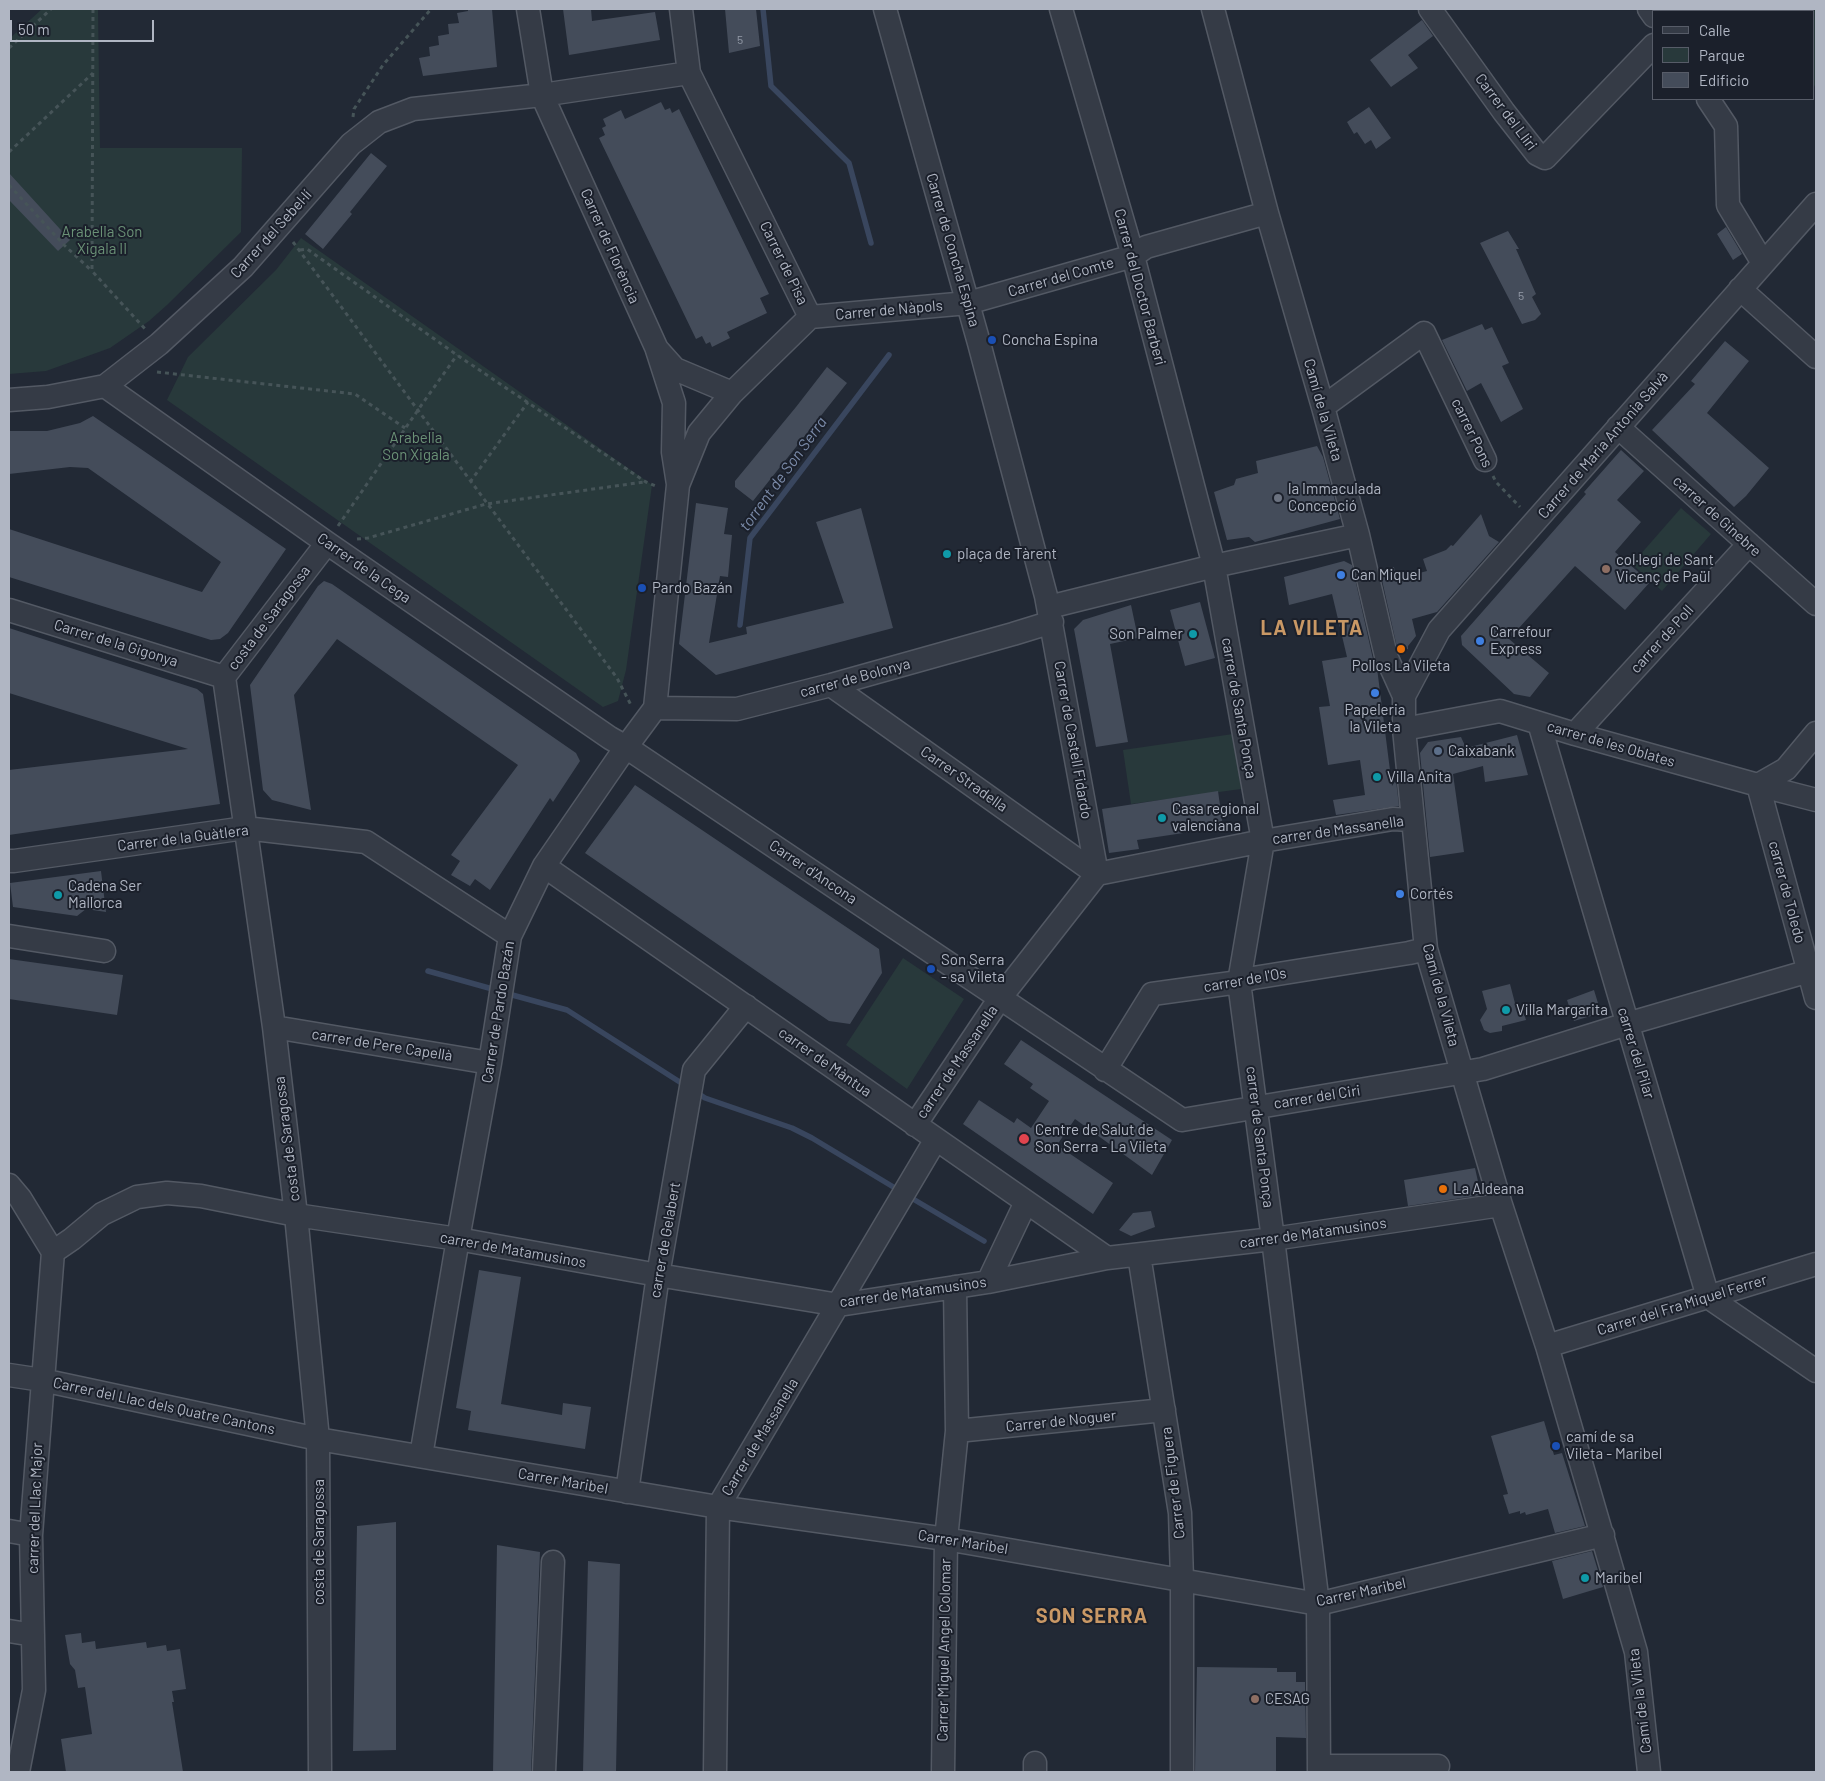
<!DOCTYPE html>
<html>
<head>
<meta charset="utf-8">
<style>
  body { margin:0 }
  #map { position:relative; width:1825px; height:1781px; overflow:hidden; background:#222935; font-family:Barlow,sans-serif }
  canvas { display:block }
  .frame { position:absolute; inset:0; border:10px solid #b0b6c3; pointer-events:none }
  .legend { position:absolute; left:1652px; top:10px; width:162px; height:90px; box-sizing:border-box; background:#1b202b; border:1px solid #575c68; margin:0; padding:6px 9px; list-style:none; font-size:15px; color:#b0b6c3 }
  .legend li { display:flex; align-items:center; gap:10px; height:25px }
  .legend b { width:25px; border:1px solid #575c68 }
  .scale { position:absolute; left:10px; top:20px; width:144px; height:22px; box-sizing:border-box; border:2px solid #b0b6c3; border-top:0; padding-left:6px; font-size:15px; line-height:18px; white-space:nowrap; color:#b0b6c3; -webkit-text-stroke:4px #1b202b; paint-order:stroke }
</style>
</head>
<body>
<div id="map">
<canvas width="1825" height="1781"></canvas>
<div class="frame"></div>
<ul class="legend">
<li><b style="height:6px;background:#353b46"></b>Calle</li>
<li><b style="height:14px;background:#28393b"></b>Parque</li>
<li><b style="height:14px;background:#444c5a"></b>Edificio</li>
</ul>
<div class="scale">50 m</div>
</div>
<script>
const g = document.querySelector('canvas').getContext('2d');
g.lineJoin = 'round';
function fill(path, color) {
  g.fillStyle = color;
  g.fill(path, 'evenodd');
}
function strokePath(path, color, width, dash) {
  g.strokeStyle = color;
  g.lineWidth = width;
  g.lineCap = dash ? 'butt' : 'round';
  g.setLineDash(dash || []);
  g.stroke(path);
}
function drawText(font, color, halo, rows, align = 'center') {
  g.font = font + ' Barlow,sans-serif';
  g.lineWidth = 4;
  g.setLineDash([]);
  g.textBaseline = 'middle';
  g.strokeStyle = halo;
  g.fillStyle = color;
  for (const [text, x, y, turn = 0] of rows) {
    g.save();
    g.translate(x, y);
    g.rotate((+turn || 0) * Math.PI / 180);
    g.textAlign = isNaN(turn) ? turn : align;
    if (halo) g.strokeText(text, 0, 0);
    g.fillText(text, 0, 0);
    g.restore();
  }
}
const green = new Path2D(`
  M42,9H98L100,148H242L241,232L167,305L149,321L110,348L46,371L9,374V39Z
  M1760,9H1816V89L1814,85V11H1762Z
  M301,238L652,485L626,670L618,701L603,707L167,400L188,357L276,270Z
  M1681,508L1711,534L1662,591L1632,564Z
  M1233,734L1241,789L1131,804L1123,750Z
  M903,958L964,999L907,1089L846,1045Z`);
const stream = new Path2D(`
  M763,9L771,86L849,163L871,243
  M740,625L750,538L889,355
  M428,971L496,990
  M505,993L567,1010L686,1086
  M696,1092L705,1098L792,1128L812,1138L900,1191
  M908,1196L984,1241`);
const building = new Path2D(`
  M468,9H492L497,67L423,76L419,58L430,56L429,47L439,45L438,36L449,34L448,24L459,23L457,13L468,11Z
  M563,9H591L592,21L655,12L660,40L569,55Z
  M725,9H756L760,46L729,53Z
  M1422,20L1433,36L1408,55L1418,68L1391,87L1370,60Z
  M661,102L665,110L670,108L672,113L679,109L769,294L760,298L767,313L727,332L730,338L712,347L710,342L706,344L702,336L696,339L599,138L605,135L602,128L606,126L603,119L621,110L625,119Z
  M1369,107L1391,138L1376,149L1371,140L1365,144L1357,132L1354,134L1347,122Z
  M371,153L387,166L350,212L352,214L323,249L305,234Z
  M9,173L70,240L58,251L9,200Z
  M1726,227L1742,254L1733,260L1717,234Z
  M1508,231L1519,249H1516L1536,294L1532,297L1541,314L1535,320L1522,324L1480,243Z
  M1482,324L1485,330L1492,327L1509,363L1502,366L1523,409L1501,422L1481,383L1467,391L1442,340Z
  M1725,341L1749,361L1707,413L1769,468L1746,496L1734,507L1652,430L1695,384L1691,381Z
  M827,367L847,383L753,501L735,487V481L796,407Z
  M93,416L286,549L228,633L220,639L211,640L9,577V529L202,592L221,562L88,468L70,467L9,474V431H47L80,423Z
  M1317,446L1323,457L1340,519L1255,542L1249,537L1227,540L1214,492L1234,485L1236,479L1258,473L1256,461Z
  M1621,450L1644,471L1617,500L1641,522L1615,552L1650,582L1625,610L1575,566L1509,639L1549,673L1530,697L1514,694L1462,645L1461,636L1586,494L1584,492Z
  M696,503L728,508L724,534L732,535L728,577L720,576L709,643L747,634L746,627L844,603L816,522L861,508L893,628L716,675L679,644Z
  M1481,514L1489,536L1499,542L1437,612L1412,619L1416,636L1408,646V649L1398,652L1380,571L1394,567L1396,579L1427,571L1423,559L1446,550L1451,545L1453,546Z
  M1344,561L1352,565L1373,659L1377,668L1392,786L1396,780L1399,806L1336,815L1333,800L1365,795L1360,760L1328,765L1319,707L1330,706L1322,661L1347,657L1332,594L1289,605L1284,577Z
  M324,581L332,584L576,753L580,761L553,802L550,798L490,890L475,879L470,886L451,875L460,861L451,855L518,765L337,639L294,695L311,810L272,800L263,790L250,685L318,586Z
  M1200,602L1215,658L1185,666L1170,610Z
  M1131,605L1138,638L1110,644L1128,742L1096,747L1074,629L1083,620Z
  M9,628L197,689L203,694L220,804L9,835V770L188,749L9,693Z
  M1517,735L1528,775L1485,782L1483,766L1453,774L1464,852L1430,857L1420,753L1428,742L1461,737L1466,748Z
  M635,785L879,949L882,973L850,1024L829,1021L585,853Z
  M1218,791L1223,827L1137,840L1139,849L1109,853L1102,809Z
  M101,871L106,912L86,909L77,916L13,907L10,883Z
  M9,959L123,975L117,1015L9,999Z
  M1510,984L1516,1007H1522L1526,1020L1502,1026V1031L1490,1033L1484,1030L1480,1020L1487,1009L1482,991Z
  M1594,990L1601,1013L1574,1021L1567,1000Z
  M1021,1040L1172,1140L1152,1175L1075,1119L1057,1145L1113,1183L1093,1214L963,1124L979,1100L1014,1123L1017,1118L1031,1128L1049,1101L1030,1088L1033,1084L1004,1064Z
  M1475,1168L1481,1195L1408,1206L1404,1180Z
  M1151,1211L1155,1227L1131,1236L1119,1230L1133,1213Z
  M479,1270L521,1277L501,1404L562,1415L563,1403L591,1407L585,1449L468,1430L471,1411L456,1408Z
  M1544,1421L1554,1455L1562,1453L1585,1526L1555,1533L1548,1509L1526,1515L1525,1512L1520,1514V1511L1509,1514L1503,1495L1508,1494L1491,1436Z
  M396,1522V1750L353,1751L357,1526Z
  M497,1545L540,1552L531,1772H493Z
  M1592,1551L1603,1587L1563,1599L1552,1561Z
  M588,1561L620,1564L616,1772H583Z
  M81,1633L82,1643L95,1641L96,1649L146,1642L147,1648L166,1645L167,1651L180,1649L186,1689L172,1691L174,1702H172L183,1772H66L61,1739L92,1734L85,1687L78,1688L75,1670L70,1664L65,1635Z
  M1197,1667L1277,1668V1672H1296V1682H1305L1306,1738L1276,1737V1772H1195Z`);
const path = new Path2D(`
  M93,9L92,271L146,330
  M9,48L51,9
  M353,117L354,109L383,65L431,9
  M9,152L93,73
  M9,185L64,245L92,271
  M293,242L617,678L632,707
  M300,250L307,249L457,355L646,482L658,487
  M157,372L355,394L405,428
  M1493,476L1496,482L1520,507
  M470,482L528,402
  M338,526L418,410L457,355
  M357,539L368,538L486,504L644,482`);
const minor = new Path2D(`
  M528,9L542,95L656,347L674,403L673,452L678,484
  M681,9L689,73L810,317
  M885,9L979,343L1046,596L1097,874
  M1061,9L1133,256L1214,566L1263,841L1239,982L1273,1239L1318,1604L1319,1772
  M1213,9L1267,213L1323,407L1358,535L1386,656L1404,696V729L1426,949L1501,1205L1547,1346L1636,1652L1649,1772
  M1430,9L1504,112L1537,154L1545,158L1654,45
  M1649,9L1654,16
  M1708,99L1726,126L1728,205L1763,263
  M1740,289L1816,357
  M810,317L968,303L1133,256L1146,247L1267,213
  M658,350L675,369L732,393
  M105,386L327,543L610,738L626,747L1182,1120L1483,1069L1627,1024L1816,969
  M9,400L48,397L105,386L159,344L243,267L351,144L379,122L413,109L542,95L689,73
  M1323,407L1424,333L1485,460
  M1618,427L1816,604
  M1049,607L1214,566L1358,535
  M9,610L224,677
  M831,685L1097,874
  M1404,696L1439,630L1816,204
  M655,708L737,709L831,685L1013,634L1052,622
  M1539,723L1708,1297L1816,1371
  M1404,729L1500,711L1575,734L1758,785L1816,800
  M1816,733L1786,769L1758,785L1816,998
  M1575,734L1749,544
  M9,861H14L245,828L366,842L510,936
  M544,866L1107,1258
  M9,936L104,951
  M274,1027L490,1063
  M1105,1070L1152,994L1239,982L1253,978L1409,953L1426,949
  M915,1125L1000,998L1097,874L1263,841L1393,819L1412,820
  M9,1185L20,1198L53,1252
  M1139,1255L1180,1513L1182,1580V1772
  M988,1282L1026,1202
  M1547,1346L1816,1264
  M9,1375L42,1380L318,1439L718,1507L946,1539L1318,1604L1603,1535
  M957,1431L1164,1410
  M421,1456L458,1239L490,1063L510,936L544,866L626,747L655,708L678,485L699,433L732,393L810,317
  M627,1492L658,1275L694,1070L746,1006
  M9,1531L31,1535
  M9,1631L33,1635
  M1319,1766H1438
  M18,1772L34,1690L31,1535L53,1252L72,1239L102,1214L137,1197L167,1193L201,1196L296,1215L458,1239L658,1275L839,1305L988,1282L1107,1258L1273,1239L1501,1205
  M320,1772L318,1439L296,1215L274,1027L224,677L327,543
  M544,1772L553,1562
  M715,1772L718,1507L936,1139
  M943,1772L946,1539L957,1431L955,1287
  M1035,1772V1763`);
const markers = [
  [992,340,5,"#1a4fb4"],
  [1278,498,5,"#6b7280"],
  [947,554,5,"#0f9aa8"],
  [1606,569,5,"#8d6e63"],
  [1341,575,5,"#3f7fe0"],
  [642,588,5,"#1a4fb4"],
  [1193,634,5,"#0f9aa8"],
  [1480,641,5,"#3f7fe0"],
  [1401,649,5,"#e8710a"],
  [1375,693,5,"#3f7fe0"],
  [1438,751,5,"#5c6f8a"],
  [1377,777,5,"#0f9aa8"],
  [1162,818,5,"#0f9aa8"],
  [1400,894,5,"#3f7fe0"],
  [58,895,5,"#0f9aa8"],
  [931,969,5,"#1a4fb4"],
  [1506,1010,5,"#0f9aa8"],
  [1024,1139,6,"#e0444e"],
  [1443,1189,5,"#e8710a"],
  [1556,1446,5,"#1a4fb4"],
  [1585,1578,5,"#0f9aa8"],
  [1255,1699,5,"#8d6e63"]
];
const numberNames = [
  ["5",740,40],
  ["5",1521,296]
];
const streetNames = [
  ["Carrer del Lliri",1506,112,53],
  ["Carrer del Sebel·lí",271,234,-48],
  ["Carrer de Florència",610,246,66],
  ["Carrer de Concha Espina",953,250,74],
  ["Carrer de Pisa",784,263,64],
  ["Carrer del Comte",1061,277,-16],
  ["Carrer del Doctor Barberi",1140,287,75],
  ["Carrer de Nàpols",889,310,-5],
  ["Camí de la Vileta",1323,410,74],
  ["carrer Pons",1472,433,64],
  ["Carrer de Maria Antonia Salvà",1603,445,-49],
  ["carrer de Ginebre",1717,516,42],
  ["Carrer de la Cega",364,568,35],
  ["costa de Saragossa",269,618,-53],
  ["carrer de Poll",1662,639,-48],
  ["Carrer de la Gigonya",116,643,17],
  ["carrer de Bolonya",855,678,-15],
  ["carrer de Santa Ponça",1239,708,80],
  ["Carrer de Castell Fidardo",1073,740,80],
  ["carrer de les Oblates",1611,744,16],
  ["Carrer Stradella",964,779,35],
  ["carrer de Massanella",1338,830,-8],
  ["Carrer de la Guàtlera",183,838,-7],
  ["Carrer d'Ancona",813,872,34],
  ["carrer de Toledo",1787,892,75],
  ["carrer de l'Os",1245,980,-10],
  ["Camí de la Vileta",1441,995,75],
  ["Carrer de Pardo Bazán",498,1012,-81],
  ["carrer de Pere Capellà",382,1045,9],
  ["carrer del Pilar",1636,1053,73],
  ["carrer de Màntua",825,1062,35],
  ["carrer de Massanella",957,1062,-56],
  ["carrer del Ciri",1317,1097,-9],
  ["carrer de Santa Ponça",1260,1137,83],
  ["costa de Saragossa",287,1139,-97],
  ["carrer de Matamusinos",1313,1233,-8],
  ["carrer de Gelabert",665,1240,-80],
  ["carrer de Matamusinos",513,1250,10],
  ["carrer de Matamusinos",913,1292,-8],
  ["Carrer del Fra Miquel Ferrer",1682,1305,-17],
  ["Carrer del Llac dels Quatre Cantons",164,1406,12],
  ["Carrer de Noguer",1061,1421,-6],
  ["Carrer de Massanella",760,1437,-59],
  ["Carrer Maribel",563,1481,10],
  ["Carrer de Figuera",1173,1483,-97],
  ["carrer del Llac Major",35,1508,-88],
  ["costa de Saragossa",319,1542,-90],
  ["Carrer Maribel",963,1542,9],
  ["Carrer Maribel",1361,1592,-12],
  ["Carrer Miguel Angel Colomar",944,1650,-89],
  ["Camí de la Vileta",1640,1701,-97]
];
const parkNames = [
  ["Arabella Son",102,232],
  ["Xigala II",102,249],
  ["Arabella",416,438],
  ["Son Xigala",416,455]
];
const poiNames = [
  ["Concha Espina",1002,340],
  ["la Immaculada",1288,489],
  ["Concepció",1288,506],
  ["plaça de Tàrent",957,554],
  ["col·legi de Sant",1616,560],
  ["Vicenç de Paül",1616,577],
  ["Can Miquel",1351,575],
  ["Pardo Bazán",652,588],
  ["Carrefour",1490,632],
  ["Express",1490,649],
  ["Son Palmer",1183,634,"right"],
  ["Pollos La Vileta",1401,666,"center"],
  ["Papeleria",1375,710,"center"],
  ["la Vileta",1375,727,"center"],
  ["Caixabank",1448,751],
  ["Villa Anita",1387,777],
  ["Casa regional",1172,809],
  ["valenciana",1172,826],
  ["Cadena Ser",68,886],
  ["Mallorca",68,903],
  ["Cortés",1410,894],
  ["Son Serra",941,960],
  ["- sa Vileta",941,977],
  ["Villa Margarita",1516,1010],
  ["Centre de Salut de",1035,1130],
  ["Son Serra - La Vileta",1035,1147],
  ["La Aldeana",1453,1189],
  ["camí de sa",1566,1437],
  ["Vileta - Maribel",1566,1454],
  ["Maribel",1595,1578],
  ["CESAG",1265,1699]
];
const waterNames = [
  ["torrent de Son Serra",783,474,-54]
];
const districtNames = [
  ["LA VILETA",1312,628],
  ["SON SERRA",1092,1616]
];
fill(green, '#28393b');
strokePath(stream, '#39465e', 5.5);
fill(building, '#444c5a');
strokePath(minor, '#535964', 25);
strokePath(path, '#465458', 3, [4, 4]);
strokePath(minor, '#353b46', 22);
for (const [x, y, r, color] of markers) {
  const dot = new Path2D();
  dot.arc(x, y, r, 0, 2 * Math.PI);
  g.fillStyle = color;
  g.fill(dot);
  strokePath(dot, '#1b202b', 2);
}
drawText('12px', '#959ca9', null, numberNames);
drawText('15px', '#b0b6c3', '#1b202b', streetNames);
drawText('15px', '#6a9176', '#1b202b', parkNames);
drawText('15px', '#b0b6c3', '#1b202b', poiNames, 'left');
drawText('italic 16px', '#7b8ba9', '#1b202b', waterNames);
g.letterSpacing = '1px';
drawText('bold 20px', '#c99865', '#1b202b', districtNames);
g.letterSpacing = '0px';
</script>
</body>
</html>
